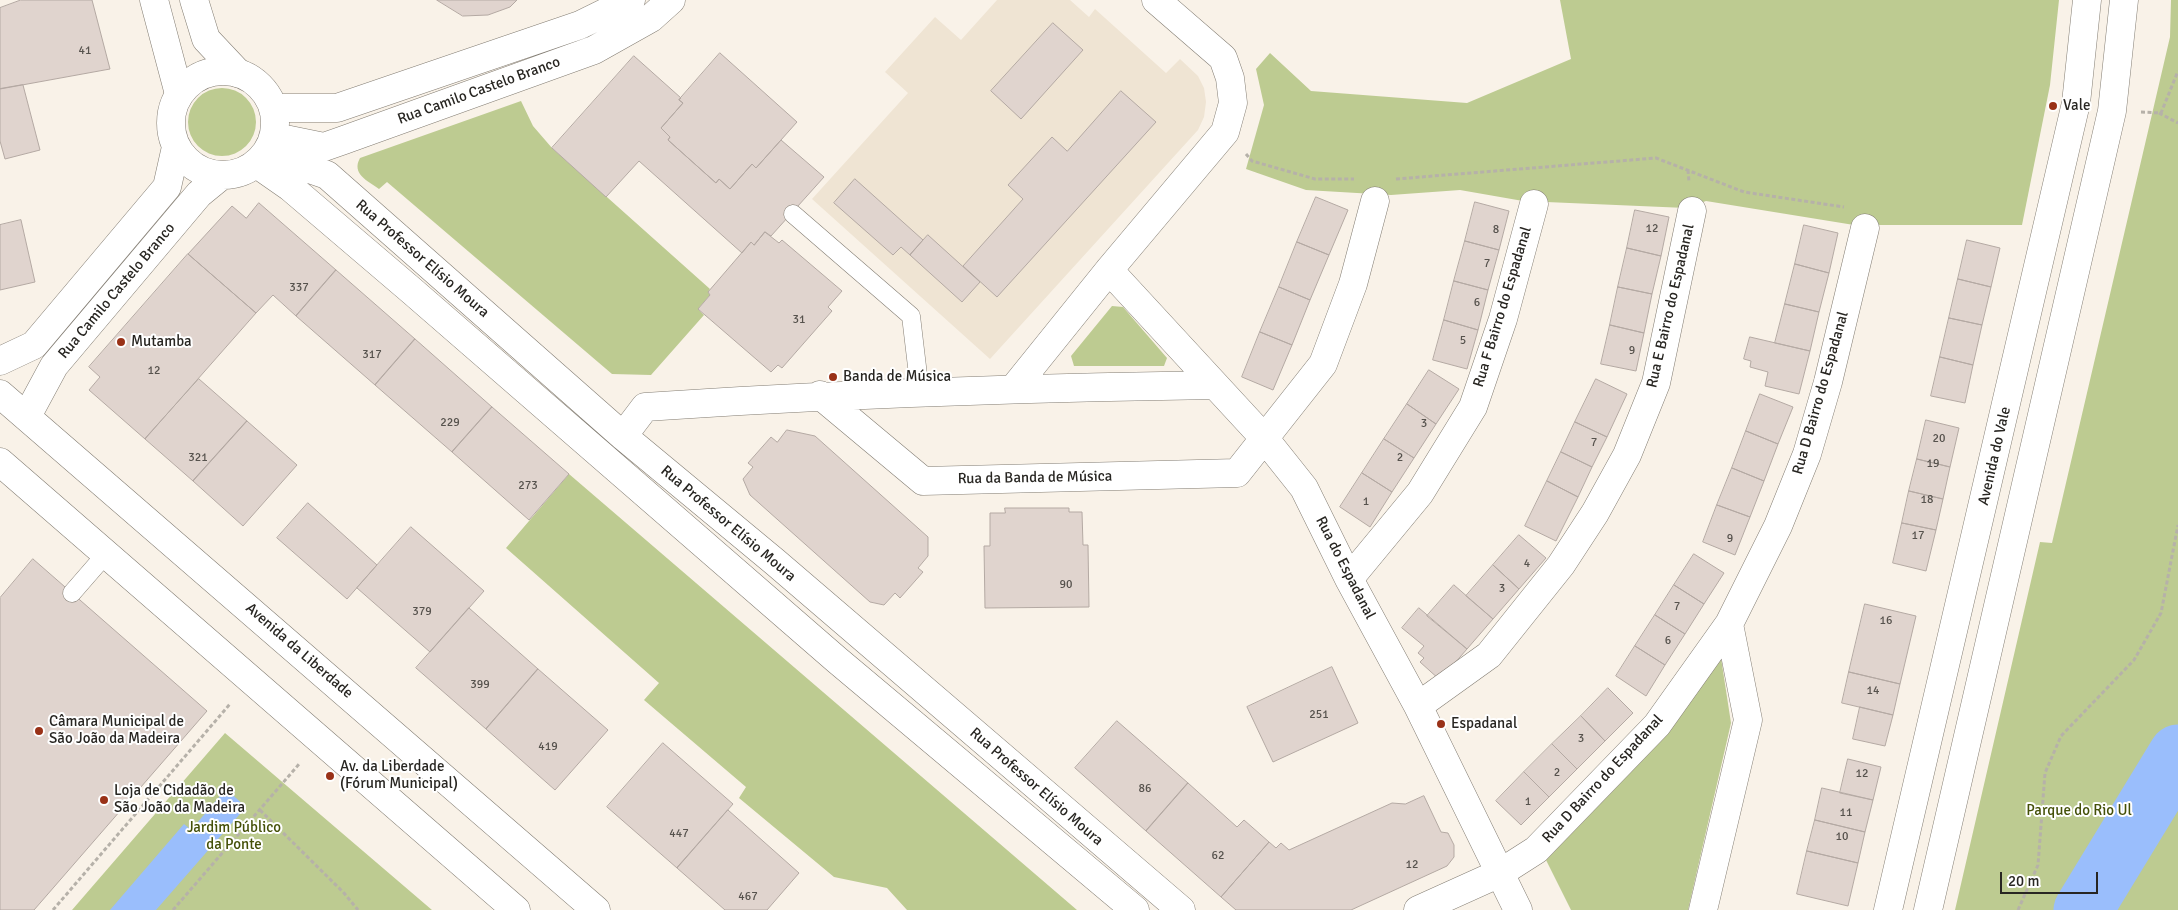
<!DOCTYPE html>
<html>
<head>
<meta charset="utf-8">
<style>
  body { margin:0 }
  #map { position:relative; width:2178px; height:910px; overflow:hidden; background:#f9f2e8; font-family:Signika,sans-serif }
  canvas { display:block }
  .scale { position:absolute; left:2000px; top:872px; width:98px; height:22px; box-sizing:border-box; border:2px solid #282622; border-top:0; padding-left:6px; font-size:15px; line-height:18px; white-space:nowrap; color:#282622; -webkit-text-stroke:4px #fff; paint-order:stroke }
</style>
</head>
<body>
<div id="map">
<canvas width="2178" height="910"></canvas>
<div class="scale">20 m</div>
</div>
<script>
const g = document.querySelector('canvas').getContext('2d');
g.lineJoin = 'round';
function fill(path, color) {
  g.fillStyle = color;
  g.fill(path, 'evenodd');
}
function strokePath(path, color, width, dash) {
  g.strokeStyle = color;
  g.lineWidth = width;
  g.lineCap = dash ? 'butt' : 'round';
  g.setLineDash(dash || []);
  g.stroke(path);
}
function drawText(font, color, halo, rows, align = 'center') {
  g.font = font + ' Signika,sans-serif';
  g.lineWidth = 4;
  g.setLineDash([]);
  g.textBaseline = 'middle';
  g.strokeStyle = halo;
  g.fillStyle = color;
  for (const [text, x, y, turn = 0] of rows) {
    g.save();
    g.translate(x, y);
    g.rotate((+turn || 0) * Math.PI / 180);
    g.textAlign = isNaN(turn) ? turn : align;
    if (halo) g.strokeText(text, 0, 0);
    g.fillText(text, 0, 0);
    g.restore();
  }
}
const built = new Path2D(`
  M997,0H1070L1089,17L1095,9L1166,73L1180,59L1198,76L1204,88L1206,102L1204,117L1198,130L990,359L812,199L908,93L885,72L935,17L961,40Z`);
const green = new Path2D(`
  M1560,0H2059L2050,85L2022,225H1854L1706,201L1686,208L1523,201L1460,190L1391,195L1306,190L1246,169L1264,105L1256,69L1270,53L1311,91L1467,103L1571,59Z
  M2171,0H2178V910H1955L2040,542L2052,543L2170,37Z
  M188 122a34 34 0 1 1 68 0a34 34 0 1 1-68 0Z
  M521,101L533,126L552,148L710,289L708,292L710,295L698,309L704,315L651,375L612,374L387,182L379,189C368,181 351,174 360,158Z
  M1112,306L1123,307L1167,358L1164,366H1074L1071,356Z
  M569,474L1077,910H907L887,888L834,877L739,798L746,787L644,700L659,683L506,548Z
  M1721,658L1731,723L1688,910H1571L1546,860L1664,738Z
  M225,733L432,910H72Z`);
const water = new Path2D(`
  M226,789L246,807L156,910H110L184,824L191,830Z`);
const river = new Path2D(`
  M2083,910L2178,754`);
const building = new Path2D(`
  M21,0H92L110,69L0,89V8Z
  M437,0H517L510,7L488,15L463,16Z
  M1053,23L1083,50L1021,119L991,91Z
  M720,53L797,122L756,168L752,164L730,189L719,179L716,183L668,140L670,137L661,128L683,103L679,100Z
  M634,56L681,98L679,100L683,103L661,128L670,137L668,140L716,183L719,179L730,189L752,164L756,168L781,140L824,177L771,236L765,232L754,245L751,242L742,253L639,161L606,197L552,148Z
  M23,85L40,150L5,159L0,141V89Z
  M1121,91L1156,122L997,297L963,266L1023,199L1008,185L1052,137L1067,151Z
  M855,179L923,240L910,255L901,247L893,255L834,203Z
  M1316,197L1348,210L1329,255L1297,242Z
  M1475,202L1509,211L1499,250L1465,241Z
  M259,203L336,270L296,316L273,295L256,313L188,254L232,206L246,218Z
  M1635,210L1669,217L1661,256L1627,248Z
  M21,220L35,282L0,290V225Z
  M1804,225L1838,233L1829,273L1795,264Z
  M765,232L779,243L782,240L842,291L828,307L832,311L782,368L778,365L771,372L698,309L710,295L708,292L751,242L754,245Z
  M928,235L980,282L962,302L910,255Z
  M1967,240L2000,248L1991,287L1958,279Z
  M1465,241L1499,250L1488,290L1454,281Z
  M1297,242L1329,255L1310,300L1279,287Z
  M1627,248L1661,256L1652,294L1618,287Z
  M188,254L256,313L145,439L89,390L100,377L89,367Z
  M1795,264L1829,273L1819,312L1785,304Z
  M336,270L415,339L375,385L296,316Z
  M1958,279L1991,287L1982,325L1949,318Z
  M1454,281L1488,290L1478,330L1444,320Z
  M1279,287L1310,300L1292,345L1260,332Z
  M1618,287L1652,294L1644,333L1610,325Z
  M1785,304L1819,312L1810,351L1775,343Z
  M1949,318L1982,325L1973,365L1940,357Z
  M1444,320L1478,330L1467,369L1433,360Z
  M1610,325L1644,333L1636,371L1601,364Z
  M1260,332L1292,345L1273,390L1242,377Z
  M1750,337L1810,351L1799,394L1765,386L1768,372L1750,367L1751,361L1744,359Z
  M415,339L492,407L452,452L375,385Z
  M1940,357L1973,365L1965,403L1931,396Z
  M1429,370L1459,389L1436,424L1407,404Z
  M199,379L247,421L193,481L145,439Z
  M1596,379L1627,394L1607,437L1575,422Z
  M1760,394L1793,407L1778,444L1746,431Z
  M1407,404L1436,424L1414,458L1384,439Z
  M492,407L569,474L529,520L452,452Z
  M1926,420L1959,428L1950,467L1917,459Z
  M247,421L297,465L243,526L193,481Z
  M1575,422L1607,437L1592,467L1561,452Z
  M787,430L815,436L928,537V556L918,568L923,572L900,598L895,593L884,605L870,602L750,495L743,479L753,467L748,463L771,437L777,442Z
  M1746,431L1778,444L1764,481L1732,468Z
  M1384,439L1414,458L1392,492L1362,473Z
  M1561,452L1592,467L1578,497L1547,481Z
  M1917,459L1950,467L1943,499L1909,491Z
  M1732,468L1764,481L1750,517L1717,505Z
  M1362,473L1392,492L1370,527L1340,507Z
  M1547,481L1578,497L1556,541L1525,526Z
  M1909,491L1943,499L1936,530L1902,523Z
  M308,503L377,565L347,599L277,538Z
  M1717,505L1750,517L1735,555L1703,542Z
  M1005,508H1069V512H1082L1083,545H1088L1089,607L985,608L984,546H990V513H1005Z
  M1902,523L1936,530L1926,571L1893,563Z
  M411,527L484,591L430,652L357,588Z
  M1519,535L1546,558L1519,589L1493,565Z
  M1694,554L1724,573L1704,604L1674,585Z
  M33,559L207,711L34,910H0V598Z
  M1493,565L1519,589L1493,619L1466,596Z
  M1454,585L1493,619L1467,649L1427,616Z
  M1674,585L1704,604L1685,634L1655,615Z
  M1865,604L1916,616L1900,684L1849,672Z
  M469,608L538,669L486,729L416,668Z
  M1419,608L1467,649L1440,680L1420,662L1424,658L1418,653L1424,646L1402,628Z
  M1655,615L1685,634L1665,665L1635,646Z
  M1635,646L1665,665L1646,696L1616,676Z
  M1332,667L1358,723L1273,762L1247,707Z
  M538,669L608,730L555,790L486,729Z
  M1849,672L1900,684L1893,715L1842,703Z
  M1608,688L1633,713L1605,741L1581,716Z
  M1860,707L1893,715L1885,746L1853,739Z
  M1581,716L1605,741L1577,769L1552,744Z
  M1117,721L1188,783L1146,831L1075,768Z
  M663,743L733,804L677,868L607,807Z
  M1552,744L1577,769L1549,797L1524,772Z
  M1848,759L1881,767L1873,800L1840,793Z
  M1524,772L1549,797L1521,825L1496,801Z
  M1188,783L1237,827L1244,820L1269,842L1221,897L1146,831Z
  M1822,788L1873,800L1865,832L1815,820Z
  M1424,796L1441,832L1448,833L1454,845V857L1447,866L1351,910H1236L1221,897L1269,842L1276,848L1281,843L1289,850L1392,803L1405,804Z
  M728,810L799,873L767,910H725L677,868Z
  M1815,820L1865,832L1858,863L1807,851Z
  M1807,851L1858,863L1848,906L1797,894Z`);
const path = new Path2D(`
  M2141,112L2161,113L2178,71
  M2159,113L2178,123
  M1246,154L1252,161L1315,179H1354
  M1688,170L1689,182
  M1396,179L1656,158L1744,192L1844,207
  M260,810L344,893L358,910
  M53,910L230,704
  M173,910L300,763
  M2018,910L2038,865L2045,773L2061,736L2134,660L2161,613L2178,525`);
const service = new Path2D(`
  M793,214L911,316L920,392
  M72,593L105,555`);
const minor = new Path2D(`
  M154,0L179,94
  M194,0L206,39L238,73
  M266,154L327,175L623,436L775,562L1181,910
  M257,164L290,187L412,291L837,660L1135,910
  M1109,270L1265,439L1304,488L1349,579L1418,706L1518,910
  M1014,388L1109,270L1225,132L1233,103L1230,78L1223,58L1156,0
  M820,395L923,481L1237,473L1323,364L1353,284L1375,201
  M623,436L645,407C835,394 1024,388 1215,385
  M1349,579L1420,493L1473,407L1503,319L1534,204
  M1418,706L1489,655L1561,565L1595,513L1627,455L1656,383L1692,211
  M1418,910L1500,873L1536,850L1657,725L1729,624L1778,526L1807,454L1828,382L1865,228
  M1703,910L1748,720L1729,624`);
const tertiary = new Path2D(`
  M171 123a52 52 0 1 1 104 0a52 52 0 1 1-104 0Z
  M274,108H337L580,25L631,0
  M275,137L324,147L344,140L594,50L651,18L671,0
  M0,361L34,345L167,187L176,147
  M27,416L54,366L199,194L221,176`);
const secondary = new Path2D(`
  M1888,910L2076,103L2087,0
  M1928,910L2112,111L2124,0`);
const primary = new Path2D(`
  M0,394L596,910
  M0,462L516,910`);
const markers = [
  [2053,106,5,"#993117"],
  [121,342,5,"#993117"],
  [833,377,5,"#993117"],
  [1441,724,5,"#993117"],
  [39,731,5,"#993117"],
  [330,776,5,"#993117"],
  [104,800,5,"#993117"]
];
const numberNames = [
  ["41",85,51],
  ["12",1652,229],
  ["8",1496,230],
  ["7",1487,264],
  ["337",299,288],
  ["6",1477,303],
  ["31",799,320],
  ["5",1463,341],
  ["9",1632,351],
  ["317",372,355],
  ["12",154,371],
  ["229",450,423],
  ["3",1424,424],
  ["20",1939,439],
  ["7",1594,443],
  ["321",198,458],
  ["2",1400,458],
  ["19",1933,464],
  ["273",528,486],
  ["18",1927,500],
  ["1",1366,502],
  ["17",1918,536],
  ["9",1730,539],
  ["4",1527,564],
  ["90",1066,585],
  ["3",1502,589],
  ["7",1677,607],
  ["379",422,612],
  ["16",1886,621],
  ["6",1668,641],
  ["399",480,685],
  ["14",1873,691],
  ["251",1319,715],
  ["3",1581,739],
  ["419",548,747],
  ["2",1557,773],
  ["12",1862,774],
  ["86",1145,789],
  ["1",1528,802],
  ["11",1846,813],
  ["447",679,834],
  ["10",1842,837],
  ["62",1218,856],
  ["12",1412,865],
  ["467",748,897]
];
const streetNames = [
  ["Rua Camilo Castelo Branco",479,91,-20],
  ["Rua Professor Elísio Moura",422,259,41],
  ["Rua Camilo Castelo Branco",117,291,-50],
  ["Rua E Bairro do Espadanal",1671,306,-77],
  ["Rua F Bairro do Espadanal",1503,307,-73],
  ["Rua D Bairro do Espadanal",1821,393,-74],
  ["Avenida do Vale",1995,456,-77],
  ["Rua da Banda de Música",1035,478,-1],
  ["Rua Professor Elísio Moura",728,524,40],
  ["Rua do Espadanal",1345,568,63],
  ["Avenida da Liberdade",299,651,41],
  ["Rua D Bairro do Espadanal",1603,779,-47],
  ["Rua Professor Elísio Moura",1036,787,41]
];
const poiNames = [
  ["Vale",2063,106],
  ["Mutamba",131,342],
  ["Banda de Música",843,377],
  ["Câmara Municipal de",49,722],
  ["São João da Madeira",49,739],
  ["Espadanal",1451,724],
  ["Av. da Liberdade",340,767],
  ["(Fórum Municipal)",340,784],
  ["Loja de Cidadão de",114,791],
  ["São João da Madeira",114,808]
];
const parkNames = [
  ["Parque do Rio Ul",2079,811],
  ["Jardim Público",234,828],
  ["da Ponte",234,845]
];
fill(built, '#efe4d3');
fill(green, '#bdcb91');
fill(water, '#9abefc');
strokePath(river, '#9abefc', 59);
fill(building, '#e0d4ce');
strokePath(building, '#b4a9a3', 1);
strokePath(service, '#837d73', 19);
strokePath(minor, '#837d73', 29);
strokePath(tertiary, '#837d73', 29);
strokePath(secondary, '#837d73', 29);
strokePath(primary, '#837d73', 29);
strokePath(path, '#b6b1a9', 3, [4, 2.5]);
strokePath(service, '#fff', 18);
strokePath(minor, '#fff', 28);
strokePath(tertiary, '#fff', 28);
strokePath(secondary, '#fff', 28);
strokePath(primary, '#fff', 28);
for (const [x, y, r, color] of markers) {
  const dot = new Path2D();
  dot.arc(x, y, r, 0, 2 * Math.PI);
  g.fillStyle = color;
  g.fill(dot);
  strokePath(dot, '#fff', 2);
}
drawText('12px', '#56524d', null, numberNames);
drawText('15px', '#282622', '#fff', streetNames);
drawText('15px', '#282622', '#fff', poiNames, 'left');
drawText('15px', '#445008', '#fff', parkNames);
</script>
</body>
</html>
